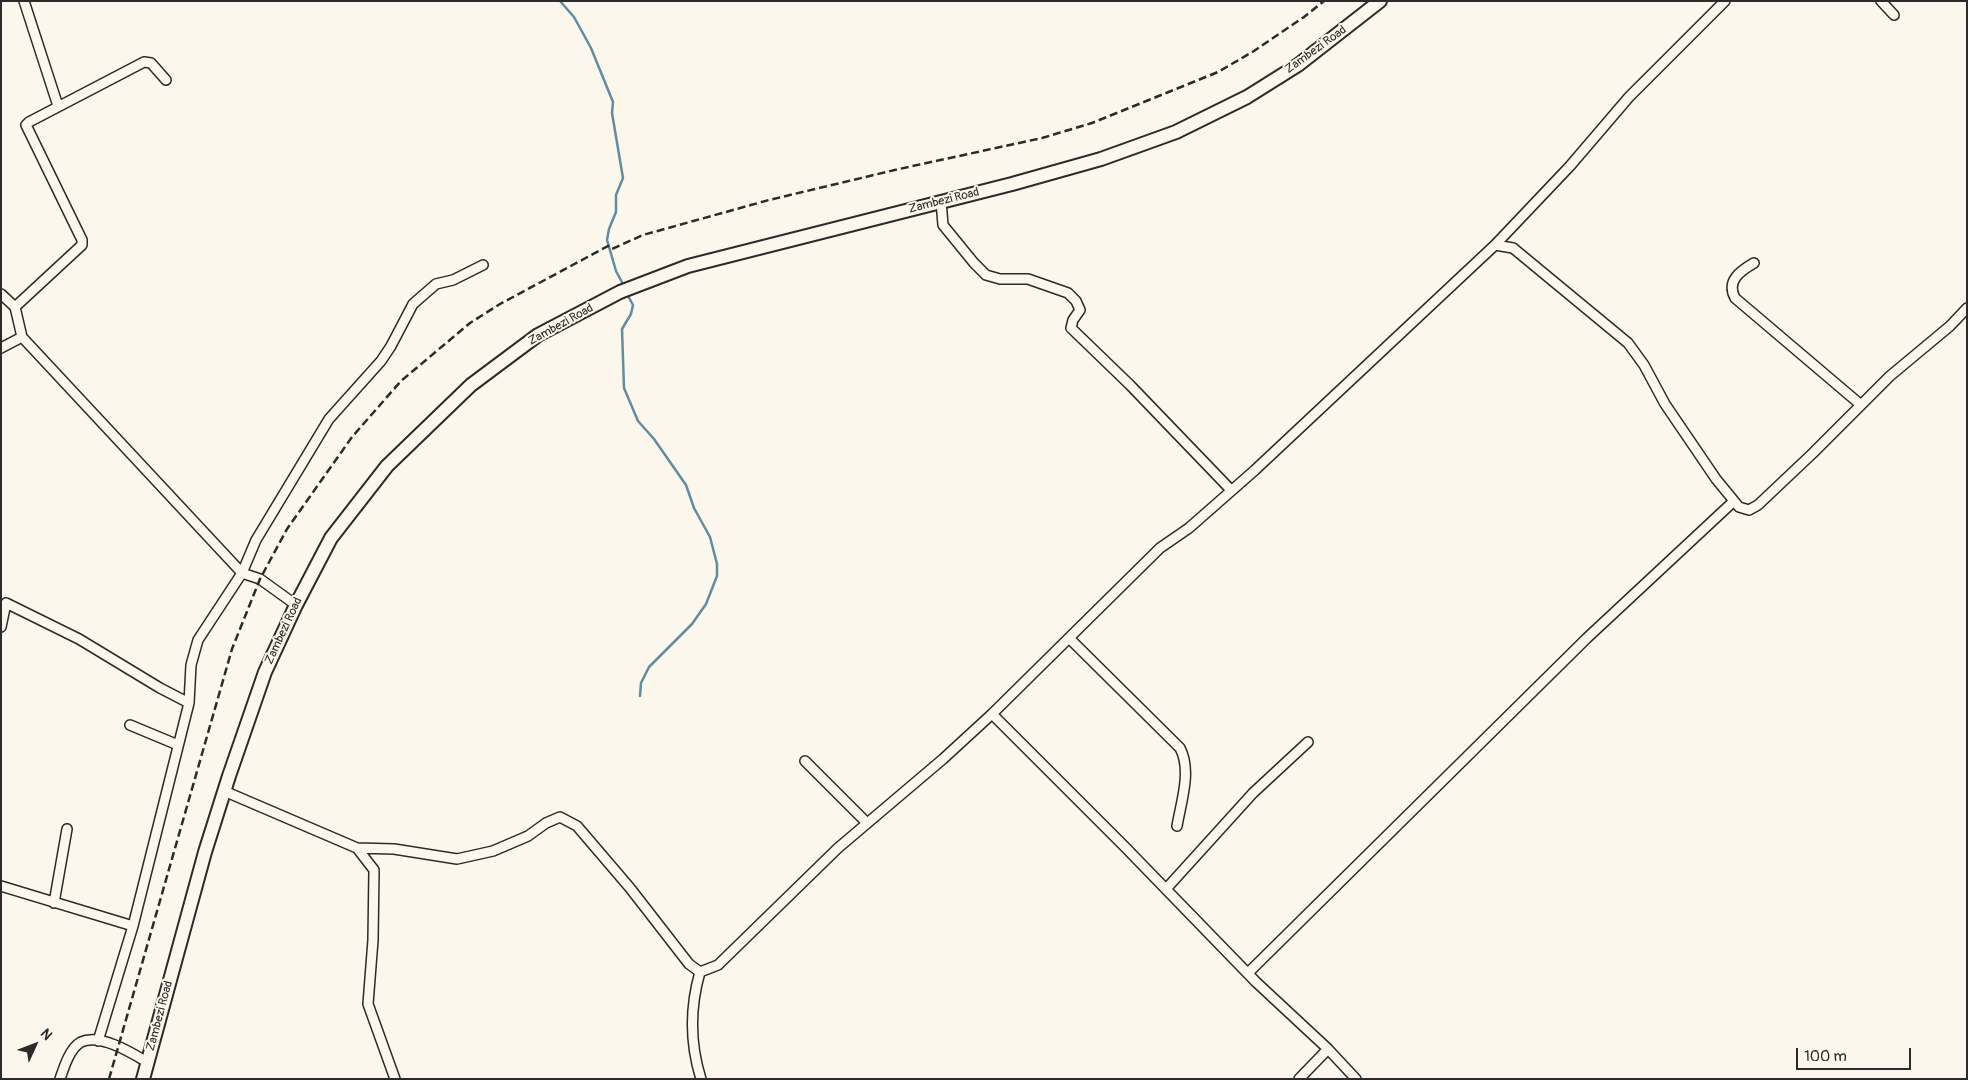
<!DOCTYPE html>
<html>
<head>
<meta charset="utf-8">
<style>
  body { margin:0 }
  #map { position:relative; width:1968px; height:1080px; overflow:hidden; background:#fbf7ec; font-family:Pangolin,sans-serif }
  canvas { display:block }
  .frame { position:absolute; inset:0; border:2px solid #2b2b2b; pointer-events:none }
  .north { position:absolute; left:10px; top:1020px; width:50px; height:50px; -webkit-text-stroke:4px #fbf7ec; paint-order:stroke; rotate:47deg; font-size:14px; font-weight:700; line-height:20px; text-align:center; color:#2b2b2b }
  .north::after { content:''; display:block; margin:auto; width:18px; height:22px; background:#2b2b2b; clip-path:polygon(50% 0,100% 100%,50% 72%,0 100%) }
  .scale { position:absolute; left:1796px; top:1048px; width:115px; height:22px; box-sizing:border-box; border:2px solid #2b2b2b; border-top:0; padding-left:6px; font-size:15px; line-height:18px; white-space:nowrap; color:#2b2b2b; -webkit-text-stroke:4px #fbf7ec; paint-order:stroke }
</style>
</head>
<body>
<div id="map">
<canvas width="1968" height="1080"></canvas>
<div class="frame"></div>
<div class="north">N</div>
<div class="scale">100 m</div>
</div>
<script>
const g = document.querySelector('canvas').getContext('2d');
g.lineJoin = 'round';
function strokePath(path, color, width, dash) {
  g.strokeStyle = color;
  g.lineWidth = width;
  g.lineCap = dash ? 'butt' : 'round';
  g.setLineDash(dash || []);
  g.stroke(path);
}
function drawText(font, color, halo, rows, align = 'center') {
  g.font = font + ' Pangolin,sans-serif';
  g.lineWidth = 4;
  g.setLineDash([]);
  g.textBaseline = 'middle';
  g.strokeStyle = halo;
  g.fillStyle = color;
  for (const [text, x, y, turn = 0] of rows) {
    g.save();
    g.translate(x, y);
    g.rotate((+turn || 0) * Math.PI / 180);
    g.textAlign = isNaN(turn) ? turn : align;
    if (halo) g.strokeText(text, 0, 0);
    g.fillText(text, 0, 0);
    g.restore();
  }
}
const stream = new Path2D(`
  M560,1L574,17L591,48L613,102L612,113L623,178L616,195V212L609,229L607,240L616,271L624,286
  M627,294L633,305L631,314L622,329L624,388L638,421L654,439L686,485L694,508L710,537L717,564V576L706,604L692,624L649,667L641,683L640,696`);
const minor = new Path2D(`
  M24,1L58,106
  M1881,1L1894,15
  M941,201L943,225L974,263L986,275L1000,279H1028L1068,293L1076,301L1080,310L1073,320L1071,328L1130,385L1231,490
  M1495,245L1513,248L1628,343L1644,365L1665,404L1716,479L1739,507L1749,510L1758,505L1813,453L1890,376L1950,326L1967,308
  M1754,263C1740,271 1726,281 1735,298L1861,405
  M1,294L15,307L22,337L242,573L260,579L296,605
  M15,307L82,245V240L26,125L29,122L144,62L151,63L166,80
  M1,348L22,337
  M1,627L6,603L79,639L160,688L189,703
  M1069,638L1180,748C1192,771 1181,802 1177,826
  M992,714L1125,847L1256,982L1328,1049L1299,1079
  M130,725L178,745
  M805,761L867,823
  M224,791L357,848L394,849L457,859L493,851L528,836L546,823L560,817L577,826L630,888L689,964L700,972L718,965L838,848L943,759L992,714L1160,548L1189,528L1255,470L1495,245L1570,166L1629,97L1725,1
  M357,848L374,870L373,940L368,1004L395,1079
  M1,886L133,926
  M1166,889L1253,793L1308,742
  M54,903L67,829
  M700,972C690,1007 690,1044 701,1079
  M1248,973L1587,638L1734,501
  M98,1041L133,926L189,703L191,665L198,640L242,573L256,540L329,419L381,361L391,346L413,304L436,284L453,280L483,265
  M1328,1049L1356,1079
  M60,1079C64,1067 70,1048 81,1042C100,1033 132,1053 147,1062`);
const secondary = new Path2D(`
  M143,1079L205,852L229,776L265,672L296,605L331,538L387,466L471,385L538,335L620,292L688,266L1012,184L1101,159L1176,132L1247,97L1298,65L1380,1`);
const rail = new Path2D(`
  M109,1079L232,649L260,579L287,529L352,437L401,381L470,323L500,304L608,246L612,249L643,235L769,200L899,169L1042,138L1092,123L1218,72L1254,51L1304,17L1324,1`);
const streetNames = [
  ["Zambezi Road",1316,50,-36],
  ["Zambezi Road",944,201,-14],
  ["Zambezi Road",561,325,-29],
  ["Zambezi Road",284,631,-65],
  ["Zambezi Road",160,1016,-75]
];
strokePath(stream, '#658b9f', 2.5);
strokePath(minor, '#2b2b2b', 12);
strokePath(secondary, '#2b2b2b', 16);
strokePath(minor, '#fbf7ec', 9);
strokePath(secondary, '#fbf7ec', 12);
strokePath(rail, '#2b2b2b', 2.5, [8, 4]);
drawText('12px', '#2b2b2b', '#fbf7ec', streetNames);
</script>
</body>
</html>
